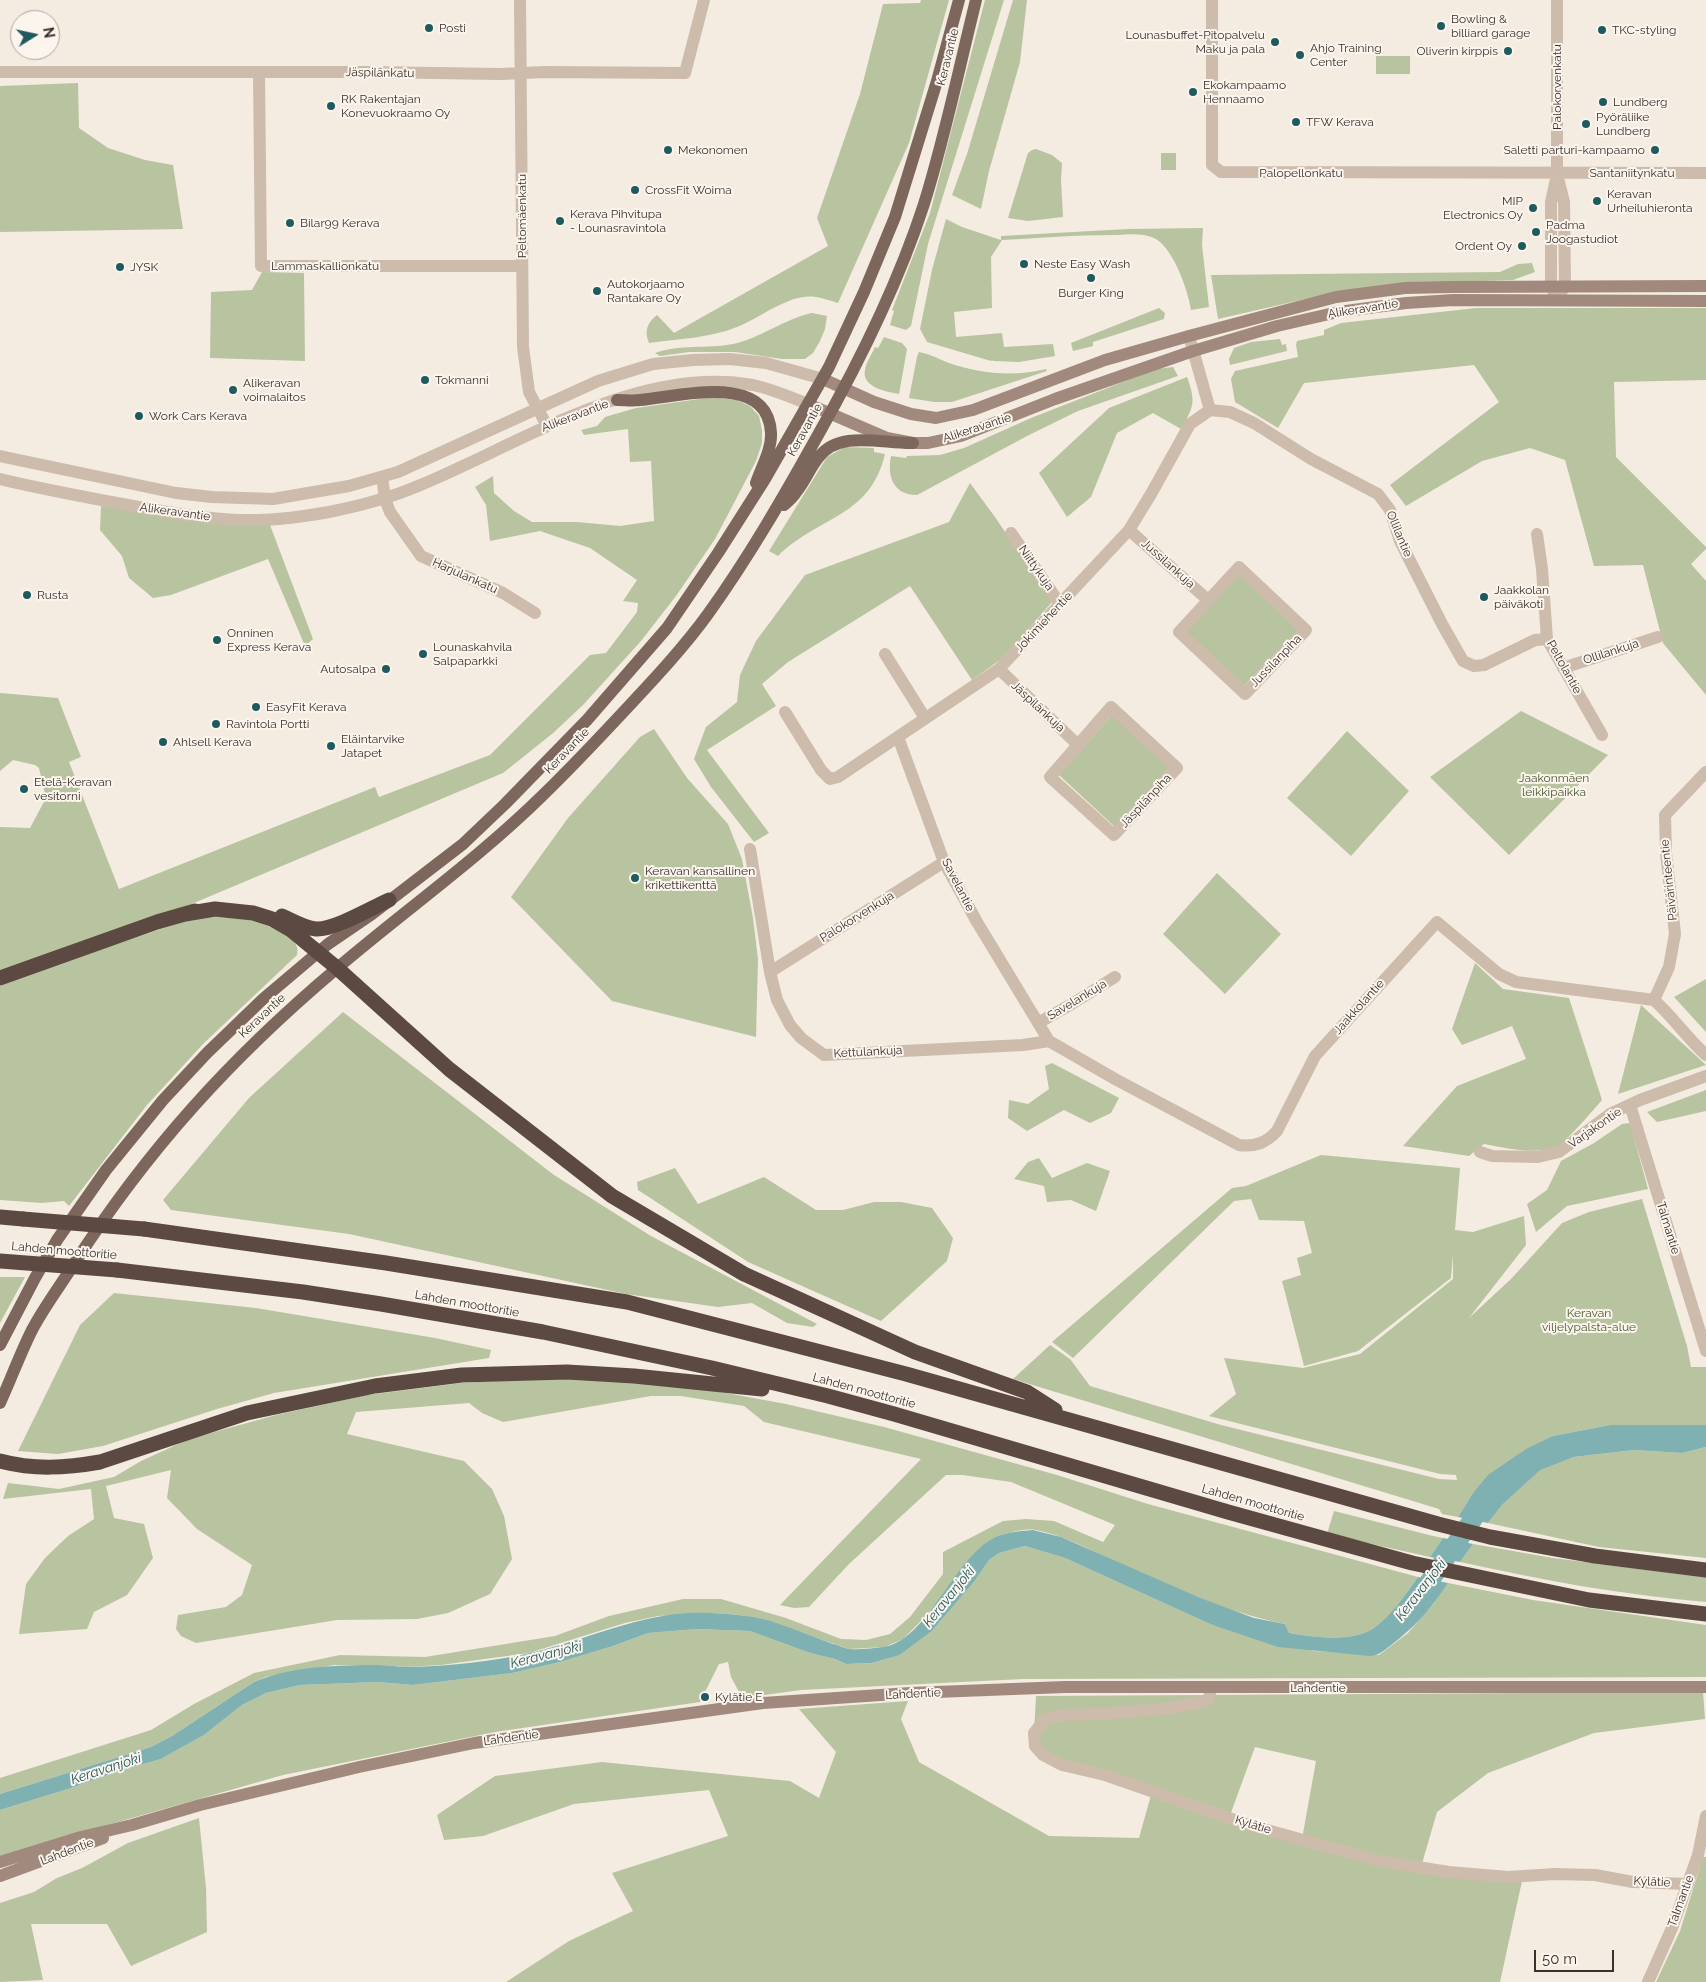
<!DOCTYPE html>
<html>
<head>
<meta charset="utf-8">
<style>
  body { margin:0 }
  #map { position:relative; width:1706px; height:1982px; overflow:hidden; background:#f4ebe1; font-family:Raleway,sans-serif }
  canvas { display:block }
  .north { position:absolute; left:10px; top:10px; width:50px; height:50px; box-sizing:border-box; background:#fbf5ee; border:1px solid #aea6a0; border-radius:50%; rotate:80deg; font-size:14px; font-weight:700; line-height:20px; text-align:center; color:#3b302b }
  .north::after { content:''; display:block; margin:auto; width:18px; height:22px; background:#1f5a5e; clip-path:polygon(50% 0,100% 100%,50% 72%,0 100%) }
  .scale { position:absolute; left:1534px; top:1950px; width:80px; height:22px; box-sizing:border-box; border:2px solid #3b302b; border-top:0; padding-left:6px; font-size:15px; line-height:18px; white-space:nowrap; color:#3b302b; -webkit-text-stroke:4px #fbf5ee; paint-order:stroke }
</style>
</head>
<body>
<div id="map">
<canvas width="1706" height="1982"></canvas>
<div class="north">N</div>
<div class="scale">50 m</div>
</div>
<script>
const g = document.querySelector('canvas').getContext('2d');
g.lineJoin = 'round';
function fill(path, color) {
  g.fillStyle = color;
  g.fill(path, 'evenodd');
}
function strokePath(path, color, width, dash) {
  g.strokeStyle = color;
  g.lineWidth = width;
  g.lineCap = dash ? 'butt' : 'round';
  g.setLineDash(dash || []);
  g.stroke(path);
}
function drawText(font, color, halo, rows, align = 'center') {
  g.font = font + ' Raleway,sans-serif';
  g.lineWidth = 4;
  g.setLineDash([]);
  g.textBaseline = 'middle';
  g.strokeStyle = halo;
  g.fillStyle = color;
  for (const [text, x, y, turn = 0] of rows) {
    g.save();
    g.translate(x, y);
    g.rotate((+turn || 0) * Math.PI / 180);
    g.textAlign = isNaN(turn) ? turn : align;
    if (halo) g.strokeText(text, 0, 0);
    g.fillText(text, 0, 0);
    g.restore();
  }
}
const green = new Path2D(`
  M921,0H949L909,143L838,303C831,301 823,298 816,297C789,293 761,318 737,327C710,338 678,339 649,343C644,331 647,323 657,315L674,333L828,246L817,218L860,94L883,4L920,3Z
  M985,0H1004L928,244L911,326L906,330L890,325L894,311L892,310L930,213Z
  M1013,0H1027L1020,62L989,171L981,209L952,195L967,154Z
  M1376,56H1410V74H1376Z
  M78,83L79,128L108,148L145,160L173,165L183,229L0,232V86Z
  M1036,149L1052,155L1062,163L1061,180L1063,217L1028,221L1008,218L1028,153L1032,150Z
  M1161,153H1176V170H1161Z
  M946,219L962,227L1001,240V236L1128,229L1203,228L1202,245L1209,307L1191,310C1188,290 1173,247 1154,238C1141,232 1125,235 1112,235C1075,235 1039,238 1002,240L991,257L992,308L954,312L956,337L1002,333L1004,347L1053,344L1055,356L1019,362L993,361L992,360L991,361L927,342L920,329L932,270Z
  M1532,263L1535,272L1513,280L1392,284L1336,292L1218,319L1211,275L1500,272L1518,264Z
  M262,272L304,273L305,361L210,358L211,292L252,290Z
  M1159,308L1165,313L1164,319L1093,342V346L1073,351L1071,343Z
  M1476,308H1706V380L1614,382L1616,457L1706,547V549L1691,564L1706,581V695L1663,643L1643,565L1594,566L1565,460L1530,448L1482,461L1406,506L1390,485L1499,402L1474,365L1304,383L1278,428L1235,402L1231,379L1235,371L1298,357L1296,345L1297,341L1324,335V330L1341,323Z
  M812,313L827,316L825,329L820,341L813,353L805,359H782L735,352H689L660,356L655,353C680,344 707,349 733,344C761,338 784,319 812,313Z
  M884,337L902,343L907,349L899,394C887,392 861,387 865,370C866,362 872,354 875,347L878,348Z
  M1280,339L1282,345L1286,344L1287,351L1230,365L1229,359L1234,348L1251,342Z
  M919,352C930,354 939,359 949,363C982,374 1012,377 1046,369L1047,371L952,402H934L909,398L917,357Z
  M1173,367L1178,376L1078,411L1029,435L917,495C893,495 887,476 891,456L906,458L907,456L940,455L964,448L1031,418L1156,369Z
  M1187,377C1196,401 1194,407 1181,429L1153,413L1117,433L1091,497L1067,517L1039,473L1109,408Z
  M713,397L736,400L750,406L759,416L762,430V443L756,461L715,539L676,596L641,641L583,705L552,734L503,773L182,908L0,970V827L30,828L46,798L39,768L35,765L13,760L0,771V693L58,698L81,757L69,762L119,889L375,787L379,797L490,755L590,655L606,653L637,612L638,603L623,601L637,580L590,548L540,531L490,541L486,505L475,487L493,476L494,493L514,511L532,522H577L620,526L654,521L651,461L630,462L628,429L584,435L581,430L597,426L605,417L636,408Z
  M845,447L874,448V452L885,454C870,518 818,516 778,556L769,551L827,457Z
  M970,483L995,517L1052,602L1004,657L972,680L910,586L788,662L762,684L776,706L707,750L769,833L754,842L711,787L694,759L706,727L737,702L740,675L756,641L805,575L949,522Z
  M101,506L270,525L313,639L305,646L268,559L171,595L153,598L129,578L122,556L100,530Z
  M1241,573L1299,629L1243,687L1185,632Z
  M1521,711L1608,755L1509,855L1430,777Z
  M1112,715L1169,768L1115,827L1059,775Z
  M654,729L687,778L728,824L742,859L753,918L758,959L756,1037L612,1001L511,897L568,818L640,737Z
  M1347,731L1409,791L1351,856L1287,798Z
  M1217,873L1281,934L1225,994L1163,934Z
  M223,914C239,917 305,930 297,955L203,1044L147,1105L69,1206L64,1201L42,1203L0,1200V983L194,918Z
  M1475,963L1503,989L1569,998L1602,1100C1594,1109 1566,1142 1558,1146C1536,1156 1507,1148 1484,1144L1469,1156L1403,1146L1457,1086L1526,1059L1512,1026L1462,1045L1452,1029Z
  M1706,979V1032L1674,997Z
  M1641,1005L1706,1065L1618,1094Z
  M343,1012L554,1175L651,1236L817,1324L813,1327L787,1323L752,1303L718,1307L626,1294L349,1234L171,1210L163,1200L249,1098Z
  M1052,1063L1119,1098L1111,1113L1090,1123L1064,1110L1027,1131L1008,1118L1009,1100L1028,1104L1049,1089L1045,1066Z
  M1706,1090V1111L1657,1122L1647,1112Z
  M1630,1123L1648,1189L1567,1206L1536,1232L1527,1204L1547,1190L1561,1161L1594,1143L1622,1124Z
  M1321,1155L1460,1168L1455,1230L1473,1232L1524,1216L1526,1245L1469,1318L1512,1278L1562,1223L1589,1212L1642,1199L1687,1346L1691,1367H1706V1425H1610L1553,1436L1473,1493L1458,1517L1442,1514L1439,1509L1013,1379L1050,1345L1070,1359L1090,1386L1221,1425L1439,1479L1457,1480L1456,1475L1440,1474L1209,1416L1236,1394L1224,1358L1303,1368L1360,1354L1453,1279V1255L1451,1278L1358,1351L1304,1366L1282,1281L1301,1275L1297,1258L1312,1253L1304,1221L1259,1220L1251,1199L1234,1201L1073,1358L1052,1342L1232,1188L1246,1186Z
  M1039,1158L1052,1178L1087,1163L1110,1171L1096,1211L1071,1200L1047,1202L1044,1186L1014,1179L1028,1162Z
  M675,1168L698,1204L764,1177L816,1210H843L874,1202H901L932,1208L953,1238L947,1261L881,1321L748,1262L638,1190L637,1182Z
  M0,1277H25L0,1323Z
  M114,1293L256,1308L435,1338L491,1350L489,1358L274,1393L217,1409L103,1446L58,1454L18,1451L80,1325Z
  M562,1377L699,1388L786,1404L884,1427L1057,1475L1148,1504L1418,1577C1406,1594 1388,1622 1369,1631C1344,1642 1315,1637 1289,1633L1285,1624C1224,1612 1167,1584 1110,1559C1086,1548 1062,1535 1036,1530C1023,1528 1007,1533 995,1538L919,1623L903,1639L885,1647L849,1649L796,1631L777,1623L740,1615L711,1613L658,1616L625,1623L529,1653L441,1665L406,1667L381,1665H334L266,1677L254,1682L172,1736L151,1747L0,1794V1778L151,1730L194,1704L254,1673L340,1655L425,1657L555,1636L609,1616L683,1599H721L786,1618L841,1639L866,1640L890,1634L910,1617L943,1574V1552L1003,1521L1026,1519L1054,1521L1103,1542L1115,1525L1011,1482L963,1475H946L849,1564L809,1607L794,1608L780,1605L921,1459L764,1422L744,1406L681,1396H651L503,1422L482,1413L469,1403L356,1412L347,1434L464,1461L492,1489L504,1516L512,1559L490,1594L448,1613L417,1619L337,1620L196,1643L181,1636L176,1629L178,1615L226,1607L242,1595L252,1565L197,1529L167,1498L171,1470L106,1486L114,1518L144,1524L153,1558L127,1595L94,1612L87,1629L19,1634L26,1584L45,1558L68,1536L94,1519L91,1489L3,1499L8,1483L59,1489L114,1477L141,1461L189,1439L276,1415L367,1395L461,1383Z
  M1706,1447V1558L1599,1547L1488,1523L1503,1504L1540,1469L1574,1457L1634,1450L1682,1453Z
  M1334,1511L1433,1536L1443,1538L1430,1557L1327,1534Z
  M1473,1544L1553,1558L1706,1577V1602C1623,1595 1541,1580 1460,1562Z
  M1025,1546L1065,1558L1210,1624L1314,1651L1379,1655L1408,1633L1434,1603L1448,1583L1533,1600L1706,1625V1677L1023,1679L801,1690L757,1696L739,1692L731,1677L728,1662L719,1664L700,1702L495,1732L283,1775L76,1834L0,1857V1810L68,1789L125,1769L161,1759L204,1735L242,1705L266,1693L300,1685L378,1682L413,1685L512,1673L560,1662L613,1646L648,1633L697,1629L750,1631L810,1653L835,1659L846,1664L872,1663L900,1655L932,1631L974,1582L989,1560L999,1553Z
  M1703,1692L1705,1719L1594,1733L1488,1773L1437,1812L1421,1867L1302,1839L1316,1761L1255,1747L1229,1818L1043,1755L1034,1733L1036,1696Z
  M908,1701L901,1719L919,1762L1049,1836L1139,1838L1151,1795L1379,1864L1522,1881L1500,1982H506L569,1941L633,1911L612,1873L728,1836L709,1790L574,1804L483,1836L444,1840L437,1815L495,1776L602,1762L790,1781L819,1798L836,1752L799,1709Z
  M199,1818L206,1888L207,1932L131,1966L107,1924H31L43,1980L0,1982V1903L34,1892L57,1878L82,1868L128,1843Z
  M1703,1857H1706V1982H1656L1680,1931Z`);
const water = new Path2D(`
  M1610,1425H1706V1447L1682,1453L1634,1450L1574,1457L1540,1470L1503,1504L1488,1523L1458,1517L1473,1493L1488,1475L1526,1449L1553,1436Z
  M1033,1530L1061,1537L1198,1597L1254,1618L1285,1624L1289,1633C1315,1637 1344,1642 1369,1631C1388,1621 1406,1594 1418,1577L1448,1583C1430,1610 1416,1626 1390,1646C1383,1651 1380,1655 1370,1656L1278,1647L1210,1624L1065,1558L1025,1546L999,1553L989,1560L974,1582L932,1631L900,1655L872,1663L846,1664L835,1659L810,1653L750,1631L697,1629L648,1633L613,1646L560,1662L512,1673L413,1685L378,1682L300,1685L266,1693L242,1705L204,1735L161,1759L125,1769L68,1789L0,1810V1794L151,1747L172,1736L254,1682C292,1666 337,1665 378,1665C388,1665 398,1667 408,1667C448,1666 491,1662 530,1653C591,1639 647,1609 711,1613C733,1614 756,1616 777,1623C796,1630 814,1637 833,1644C838,1645 844,1648 849,1649C854,1650 878,1648 883,1647C927,1642 955,1555 996,1537C1008,1532 1021,1531 1033,1530Z
  M1443,1538L1473,1544L1460,1562L1430,1557Z`);
const river = new Path2D(`
  M1417,1599L1487,1499`);
const minor = new Path2D(`
  M520,0L523,347L529,392L547,426
  M1212,0V165L1221,172L1706,173
  M0,72H370L500,74L546,72L685,73L704,0
  M259,72L261,266H522
  M1558,178L1564,202L1565,286L1559,296
  M1557,300L1551,286V202L1557,174V0
  M1210,410L1230,412L1254,423L1311,459L1378,494L1390,510L1400,541L1442,624L1463,661L1474,666L1484,665L1535,640L1547,639
  M382,477L385,499L390,512L421,556L503,593L535,613
  M1129,530L1208,600
  M1011,533L1060,604
  M1537,534L1542,569L1547,639L1602,735
  M1239,567L1306,630L1245,694L1179,632Z
  M885,654L925,718
  M1563,668L1658,637
  M999,669L1077,744
  M1111,707L1177,768L1114,835L1050,777Z
  M785,712L821,770L830,779L838,777L999,669L1129,530L1151,494L1190,424L1210,410L1189,336
  M898,737L944,862L977,922L1049,1041L1115,1079L1239,1145C1255,1147 1266,1143 1277,1131L1315,1056L1437,922L1499,974L1516,982L1654,1000C1673,1017 1687,1038 1706,1055
  M750,849L770,972L777,1000L790,1025L801,1038L824,1055L1023,1045L1049,1041
  M770,972L944,862
  M1654,1000L1669,967L1675,934L1666,853L1665,815L1706,772
  M1038,1023L1070,1005L1115,977
  M1630,1105L1706,1351
  M1480,1152L1492,1156L1538,1157L1559,1152L1610,1114L1640,1100L1706,1076
  M1211,1689L1209,1698L1206,1701L1171,1708L1103,1714L1062,1715L1045,1719L1034,1733L1035,1746L1043,1755L1062,1765L1105,1775L1249,1825L1379,1861L1449,1872L1508,1877L1555,1874L1595,1875L1633,1882L1688,1884
  M1648,1982L1672,1928L1698,1855L1706,1816`);
const tertiary = new Path2D(`
  M0,456L176,493L212,497L273,499L349,486L398,472L598,381L653,364L693,360L730,359L766,363L823,379
  M0,479C42,489 85,497 128,505C171,513 214,521 258,520C282,520 306,516 329,512C359,506 390,498 418,486C518,445 640,364 753,385C772,389 790,397 808,404`);
const secondary = new Path2D(`
  M823,379L874,402L911,414L936,418L973,410L1105,360L1189,336L1336,297L1405,288L1452,287L1706,286
  M808,404L887,438L913,443H928L961,436L1055,399L1193,351L1277,326L1338,312L1406,303L1453,300L1706,301
  M0,1862L81,1837L132,1825L200,1805L359,1767L474,1743L763,1703L910,1693L1065,1687H1706
  M0,1876L103,1838`);
const primary = new Path2D(`
  M617,400C625,400 633,401 640,400C678,397 768,371 771,433C772,449 761,468 756,483
  M784,505C789,501 794,496 797,491C805,481 810,468 818,458C839,429 882,444 913,443
  M0,1345L35,1278L57,1240L106,1170L163,1100L207,1053L263,999L328,944L372,914L463,844L505,804L587,720L667,628L718,553L765,479L829,367L864,292L895,217L937,81L959,0
  M0,1403C11,1379 20,1354 32,1330C44,1307 60,1286 74,1264C148,1149 231,1058 335,970C404,911 478,859 543,795C572,767 600,737 628,707C656,677 684,647 708,614C749,557 784,496 818,435C860,361 898,284 924,204C945,137 959,68 976,0`);
const motorway = new Path2D(`
  M185,914L215,909L253,913L272,919L291,930L337,968L449,1069L612,1196L744,1274L915,1352L1027,1392L1055,1410
  M282,916C293,921 304,928 316,929C334,930 371,908 389,900
  M0,978L157,922L195,911
  M0,1217L23,1219
  M144,1229L386,1263L627,1302L906,1374L1438,1524L1490,1537L1595,1556L1706,1570
  M117,1270L303,1292L381,1304L543,1332L712,1368L828,1396L894,1414L1228,1512L1412,1563L1589,1600L1706,1614
  M0,1461C34,1470 66,1468 100,1462L247,1413L375,1386L462,1375L567,1372L634,1376L762,1389`);
const motorwayBridge = new Path2D(`
  M23,1219L144,1229
  M0,1261L117,1270`);
const markers = [
  [1441,26,5,"#1f5a5e"],
  [429,28,5,"#1f5a5e"],
  [1602,30,5,"#1f5a5e"],
  [1275,42,5,"#1f5a5e"],
  [1508,51,5,"#1f5a5e"],
  [1300,55,5,"#1f5a5e"],
  [1193,92,5,"#1f5a5e"],
  [1603,102,5,"#1f5a5e"],
  [331,106,5,"#1f5a5e"],
  [1296,122,5,"#1f5a5e"],
  [1586,124,5,"#1f5a5e"],
  [668,150,5,"#1f5a5e"],
  [1655,150,5,"#1f5a5e"],
  [635,190,5,"#1f5a5e"],
  [1597,201,5,"#1f5a5e"],
  [1533,208,5,"#1f5a5e"],
  [560,221,5,"#1f5a5e"],
  [290,223,5,"#1f5a5e"],
  [1536,232,5,"#1f5a5e"],
  [1522,246,5,"#1f5a5e"],
  [1024,264,5,"#1f5a5e"],
  [120,267,5,"#1f5a5e"],
  [1091,278,5,"#1f5a5e"],
  [597,291,5,"#1f5a5e"],
  [425,380,5,"#1f5a5e"],
  [233,390,5,"#1f5a5e"],
  [139,416,5,"#1f5a5e"],
  [27,595,5,"#1f5a5e"],
  [1484,597,5,"#1f5a5e"],
  [217,640,5,"#1f5a5e"],
  [423,654,5,"#1f5a5e"],
  [386,669,5,"#1f5a5e"],
  [256,707,5,"#1f5a5e"],
  [216,724,5,"#1f5a5e"],
  [163,742,5,"#1f5a5e"],
  [331,746,5,"#1f5a5e"],
  [24,789,5,"#1f5a5e"],
  [635,878,5,"#1f5a5e"],
  [705,1697,5,"#1f5a5e"]
];
const poiNames = [
  ["Bowling &",1451,19],
  ["billiard garage",1451,33],
  ["Posti",439,28],
  ["TKC-styling",1612,30],
  ["Lounasbuffet-Pitopalvelu",1265,35,"right"],
  ["Maku ja pala",1265,49,"right"],
  ["Ahjo Training",1310,48],
  ["Center",1310,62],
  ["Oliverin kirppis",1498,51,"right"],
  ["Ekokampaamo",1203,85],
  ["Hennaamo",1203,99],
  ["RK Rakentajan",341,99],
  ["Konevuokraamo Oy",341,113],
  ["Lundberg",1613,102],
  ["Pyöräliike",1596,117],
  ["Lundberg",1596,131],
  ["TFW Kerava",1306,122],
  ["Mekonomen",678,150],
  ["Saletti parturi-kampaamo",1645,150,"right"],
  ["CrossFit Woima",645,190],
  ["Keravan",1607,194],
  ["Urheiluhieronta",1607,208],
  ["MIP",1523,201,"right"],
  ["Electronics Oy",1523,215,"right"],
  ["Kerava Pihvitupa",570,214],
  ["- Lounasravintola",570,228],
  ["Bilar99 Kerava",300,223],
  ["Padma",1546,225],
  ["Joogastudiot",1546,239],
  ["Ordent Oy",1512,246,"right"],
  ["Neste Easy Wash",1034,264],
  ["JYSK",130,267],
  ["Autokorjaamo",607,284],
  ["Rantakare Oy",607,298],
  ["Burger King",1091,293,"center"],
  ["Tokmanni",435,380],
  ["Alikeravan",243,383],
  ["voimalaitos",243,397],
  ["Work Cars Kerava",149,416],
  ["Jaakkolan",1494,590],
  ["päiväkoti",1494,604],
  ["Rusta",37,595],
  ["Onninen",227,633],
  ["Express Kerava",227,647],
  ["Lounaskahvila",433,647],
  ["Salpaparkki",433,661],
  ["Autosalpa",376,669,"right"],
  ["EasyFit Kerava",266,707],
  ["Ravintola Portti",226,724],
  ["Eläintarvike",341,739],
  ["Jatapet",341,753],
  ["Ahlsell Kerava",173,742],
  ["Etelä-Keravan",34,782],
  ["vesitorni",34,796],
  ["Keravan kansallinen",645,871],
  ["krikettikenttä",645,885],
  ["Kylätie E",715,1697]
];
const streetNames = [
  ["Keravantie",948,57,-76],
  ["Jäspilänkatu",380,73,1],
  ["Palokorvenkatu",1557,87,-90],
  ["Palopellonkatu",1301,173],
  ["Santaniitynkatu",1632,173],
  ["Peltomäenkatu",522,216,-90],
  ["Lammaskallionkatu",325,266],
  ["Alikeravantie",1363,309,-9],
  ["Alikeravantie",575,416,-21],
  ["Alikeravantie",977,428,-18],
  ["Keravantie",805,430,-61],
  ["Alikeravantie",175,512,8],
  ["Ollilantie",1399,534,67],
  ["Jussilankuja",1168,564,42],
  ["Niittykuja",1036,568,55],
  ["Harjulankatu",465,576,24],
  ["Jokimiehentie",1044,622,-47],
  ["Ollilankuja",1611,652,-18],
  ["Jussilanpiha",1276,661,-46],
  ["Peltolantie",1564,667,61],
  ["Jäspilänkuja",1038,707,43],
  ["Keravantie",567,751,-46],
  ["Jäspilänpiha",1146,801,-47],
  ["Päivärinteentie",1669,880,-96],
  ["Savelantie",958,885,63],
  ["Palokorvenkuja",857,917,-32],
  ["Savelankuja",1077,1000,-31],
  ["Jaakkolantie",1359,1007,-48],
  ["Keravantie",262,1016,-43],
  ["Kettulankuja",868,1052,-3],
  ["Varjakontie",1595,1128,-35],
  ["Talmantie",1668,1228,73],
  ["Lahden moottoritie",64,1251,5],
  ["Lahden moottoritie",467,1304,10],
  ["Lahden moottoritie",864,1391,15],
  ["Lahden moottoritie",1253,1503,16],
  ["Lahdentie",1318,1688],
  ["Lahdentie",913,1694,-3],
  ["Lahdentie",511,1738,-8],
  ["Kylätie",1253,1825,17],
  ["Lahdentie",67,1852,-21],
  ["Kylätie",1652,1882,3],
  ["Talmantie",1681,1901,-70]
];
const parkNames = [
  ["Jaakonmäen",1554,778],
  ["leikkipaikka",1554,792],
  ["Keravan",1589,1313],
  ["viljelypalsta-alue",1589,1327]
];
const waterNames = [
  ["Keravanjoki",1421,1590,-52],
  ["Keravanjoki",949,1597,-51],
  ["Keravanjoki",546,1655,-14],
  ["Keravanjoki",106,1769,-18]
];
fill(green, '#b8c4a0');
fill(water, '#7fb0b2');
strokePath(river, '#7fb0b2', 19);
strokePath(minor, '#cdbbac', 12);
strokePath(tertiary, '#cdbbac', 12);
strokePath(secondary, '#a18a7d', 12);
strokePath(primary, '#7d675c', 12);
strokePath(motorway, '#5c4a42', 15);
strokePath(motorwayBridge, '#5c4a42', 15);
for (const [x, y, r, color] of markers) {
  const dot = new Path2D();
  dot.arc(x, y, r, 0, 2 * Math.PI);
  g.fillStyle = color;
  g.fill(dot);
  strokePath(dot, '#fbf5ee', 2);
}
drawText('12px', '#3b302b', '#fbf5ee', poiNames, 'left');
drawText('12px', '#3b302b', '#fbf5ee', streetNames);
drawText('12px', '#4a5a2e', '#fbf5ee', parkNames);
drawText('italic 14px', '#1f5a5e', '#fbf5ee', waterNames);
</script>
</body>
</html>
